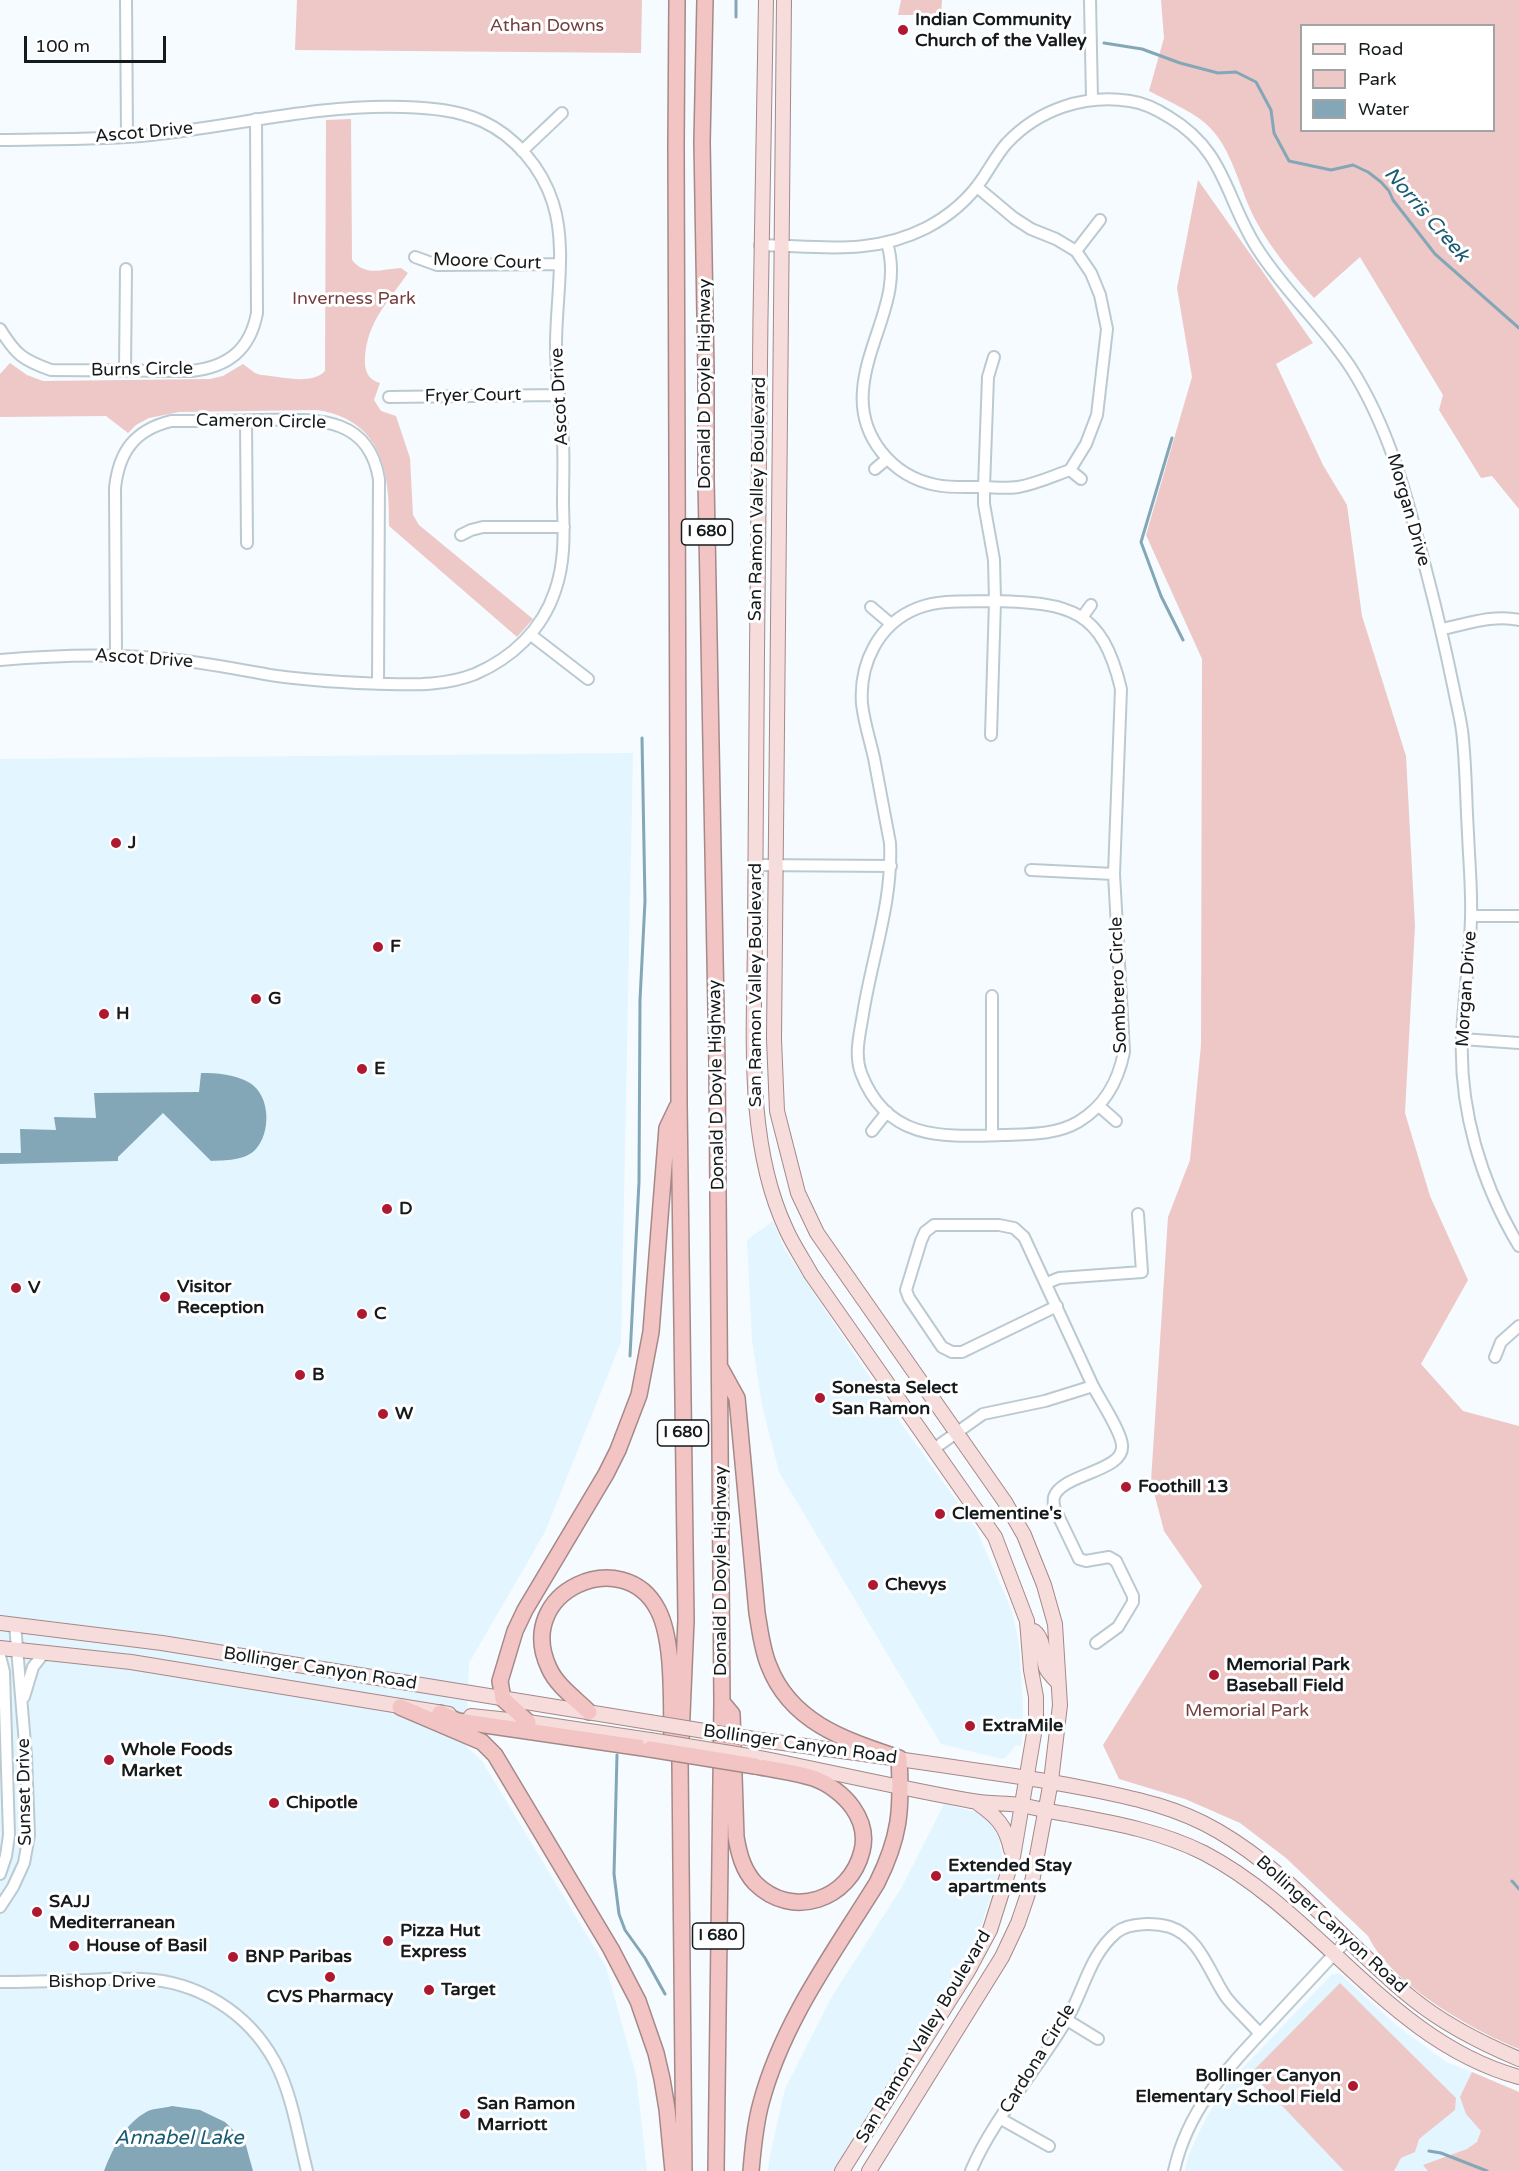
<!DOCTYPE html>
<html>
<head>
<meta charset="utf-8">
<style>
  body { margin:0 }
  #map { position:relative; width:1519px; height:2171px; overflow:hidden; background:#f5fbfe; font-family:"Varela Round",sans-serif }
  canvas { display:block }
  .legend { position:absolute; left:1300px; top:24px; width:195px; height:108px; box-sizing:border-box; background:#fff; border:2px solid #a1a3a4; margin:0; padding:8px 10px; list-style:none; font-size:18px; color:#151a1c }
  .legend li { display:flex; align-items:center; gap:12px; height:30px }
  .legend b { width:30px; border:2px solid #a1a3a4 }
  .scale { position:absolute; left:24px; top:36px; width:142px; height:27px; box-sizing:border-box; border:3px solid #151a1c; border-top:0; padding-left:8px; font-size:18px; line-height:21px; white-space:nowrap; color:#151a1c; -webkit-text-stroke:4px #fff; paint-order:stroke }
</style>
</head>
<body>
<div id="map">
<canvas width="1519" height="2171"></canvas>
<ul class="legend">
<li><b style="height:8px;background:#f7dcdc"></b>Road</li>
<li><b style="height:16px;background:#eec8c7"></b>Park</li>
<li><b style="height:16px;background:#84a7b7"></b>Water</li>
</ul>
<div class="scale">100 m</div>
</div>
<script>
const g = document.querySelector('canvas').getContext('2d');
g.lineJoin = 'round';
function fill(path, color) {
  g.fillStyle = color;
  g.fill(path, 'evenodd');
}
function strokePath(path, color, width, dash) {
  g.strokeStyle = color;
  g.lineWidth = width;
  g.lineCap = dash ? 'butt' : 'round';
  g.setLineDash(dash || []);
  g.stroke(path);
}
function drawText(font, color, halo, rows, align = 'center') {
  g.font = font + ' "Varela Round",sans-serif';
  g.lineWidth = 6;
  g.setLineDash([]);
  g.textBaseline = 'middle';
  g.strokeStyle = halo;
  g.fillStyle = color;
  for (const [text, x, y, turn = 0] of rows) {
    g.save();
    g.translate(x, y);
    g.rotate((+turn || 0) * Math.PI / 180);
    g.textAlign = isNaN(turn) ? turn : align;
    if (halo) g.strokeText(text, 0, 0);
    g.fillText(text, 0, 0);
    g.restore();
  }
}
const built = new Path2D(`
  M633,753L621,1342L545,1532L469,1663L466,1746L482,1761L606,1967L636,2075L647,2171H0V759Z
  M773,1221L784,1248L888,1405L975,1527L1012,1611L1019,1644L1023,1707L1022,1737L1021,1746L1016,1745L1006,1757L1002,1759L941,1744L779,1472L762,1405L752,1340L747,1240Z
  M944,1804L979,1813L992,1823L999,1839L1003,1860L977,1938L837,2171H768L770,2155L785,2089L831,1998L902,1887Z
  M1339,1973L1396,2025L1446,2062L1518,2091L1502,2171H1185L1188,2156L1206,2118L1226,2086L1331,1975Z`);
const green = new Path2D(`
  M297,0H642L641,53L295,50Z
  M901,0H942L941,15H898Z
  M1161,0H1519V509L1492,476L1481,478L1439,410L1443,395L1360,257L1314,298C1292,274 1272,250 1256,221C1239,190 1233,147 1205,123C1193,112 1164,99 1149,91L1164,38ZM1302,26H1494V130H1302Z
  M351,119L352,260C366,277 381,269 401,268L408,273C388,302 367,322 365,358C364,370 368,380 380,383L374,400L381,411L396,416L410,458L413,515L419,525L533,619L517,637L389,526C390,470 381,420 317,410L179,412L149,418L136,425L128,433L106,416L0,417V374L10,363L27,375L43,381L210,379L223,376L243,364L255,373L261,375C279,376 311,386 325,371L326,120Z
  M1198,180L1313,343L1276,364L1323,465L1347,505L1362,616L1406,756L1415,926L1405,1113L1430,1196L1468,1280L1421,1364L1463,1411L1519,1426V2049C1470,2029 1391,1984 1368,1936L1286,1858L1240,1823L1185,1799L1119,1779L1103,1745L1202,1586L1164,1531L1151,1481L1168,1217L1190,1160L1201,1045L1202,659L1146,535L1192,377L1177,288Z
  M1340,1983L1456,2098L1455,2110L1419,2139L1415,2152L1401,2158L1394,2171H1344L1251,2073Z
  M1472,2072L1519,2092V2171H1428L1423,2165L1467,2149L1477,2142L1481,2131L1466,2114L1460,2097Z`);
const water = new Path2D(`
  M201,1073C217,1073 235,1074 250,1083C271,1096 271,1134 255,1150C244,1161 225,1160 211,1161L163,1113L118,1157V1161L0,1164V1153H21L20,1129L56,1130L54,1117L96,1118L94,1093L199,1092Z
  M172,2106L200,2110L225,2122L245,2142L253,2171H104C113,2148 125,2123 148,2111C155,2108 165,2108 172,2106Z`);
const stream = new Path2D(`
  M736,17V0
  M1104,43L1142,49L1180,63L1218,73L1236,72L1256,82L1271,110L1274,133L1289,161L1331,170L1353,165L1368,172L1381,182L1389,191L1393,200L1435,254L1519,328
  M1172,438L1141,542L1161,596L1183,640
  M630,1356L639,1182L640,1000L645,901L642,738
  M617,1755L614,1874L619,1914L625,1930L645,1958L665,1994
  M1512,1881L1519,1889
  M1429,2151L1441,2153L1487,2171`);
const minor = new Path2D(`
  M126,0L127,137
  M1090,0L1092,99
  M0,140C50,139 101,140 151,135C236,126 318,104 404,107C431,108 457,110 482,121C515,136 542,168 553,203C567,247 556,299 556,345C556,377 561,409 563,441C564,462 563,483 563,504C564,534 565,563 555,591C542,630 512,658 475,674C447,685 417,685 388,684C351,683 314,681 277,676C240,670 204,662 167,659C111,653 56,655 0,660
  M522,151L562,113
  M887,243C903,295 867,339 863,390C859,436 891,476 936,485C951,488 966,487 981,487C993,487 1006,489 1018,487C1036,484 1053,476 1070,470L1086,444L1097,415L1107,329L1100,295L1091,273L1076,251L1056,239L1031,229L1014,218L977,187
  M760,245C820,246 871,256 926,228C949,216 969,199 983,178C991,166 998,153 1007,143C1039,109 1085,94 1130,101C1144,103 1158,110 1169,117C1226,151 1225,198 1257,248C1284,291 1323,325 1351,368C1391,431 1408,502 1427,574C1437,612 1446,651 1454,690C1457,706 1462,723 1463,740C1466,770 1466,802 1468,833C1469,861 1472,889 1471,918C1470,957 1464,996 1462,1036C1459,1109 1481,1183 1519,1246
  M1076,251L1100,220
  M415,257L437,265L560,264
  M0,329C16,355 23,360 51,370L191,371C228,367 250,350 257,313L256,119
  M125,371L126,269
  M389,397L558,395
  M246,421L247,543
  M875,469L887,459
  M1070,470L1081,479
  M461,535L471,530L483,527H564
  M995,601C1070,603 1102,609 1121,689L1114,874L1124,1052C1118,1082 1105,1106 1078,1122C1056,1135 1028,1134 1003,1135C942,1137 887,1141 861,1073C854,1053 860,1034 863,1014C872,957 893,901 890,843C885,815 879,786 874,758C870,740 864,722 862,704C859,663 879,623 918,608C942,599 970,602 995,601Z
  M871,607L891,624
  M1083,616L1091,605
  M1442,629C1467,624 1494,614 1519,620
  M531,635L588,679
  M116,656L115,488C119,451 135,430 171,421C200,421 229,421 258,420C310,420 368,412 379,479L378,684
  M991,735L995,601L994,560L984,504V487L988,377L994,357
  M754,865L891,866
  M1031,870L1114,874
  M1471,916H1519
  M1462,1039L1519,1043
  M1099,1106L1116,1121
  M872,1131L887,1112
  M992,1135V996
  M1047,1283L1059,1278L1142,1272L1138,1214
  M1057,1306L962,1352H952L942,1347L909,1298L906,1290L921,1241L925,1232L934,1225H999L1014,1228L1024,1237L1093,1386
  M1495,1357L1501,1342L1519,1326
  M935,1448L983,1414L1045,1401L1093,1386C1100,1400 1121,1431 1122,1445C1125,1472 1062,1473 1054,1497C1053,1498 1054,1506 1054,1507L1079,1559L1086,1561L1109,1557L1116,1561L1133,1596V1602L1118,1627L1096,1643
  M0,1656L4,1672L9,1835L6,1856L0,1874
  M24,1697L33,1667L44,1653
  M0,1907L13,1887L24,1863L29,1835L26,1756L15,1624
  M0,1982C29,1982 58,1981 87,1980C105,1979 123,1978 142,1979C197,1981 248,2012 275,2062C292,2094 298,2135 307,2171
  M1067,2020L1098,2039
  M1001,2119L1049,2146
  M971,2171C992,2120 1037,2070 1066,2021C1084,1991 1089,1955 1117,1932C1130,1922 1156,1923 1170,1927C1200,1937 1210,1974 1226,1997C1236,2010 1249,2021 1260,2034
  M1174,2171C1188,2108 1227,2069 1270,2023C1296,1995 1322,1967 1348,1939`);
const major = new Path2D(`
  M766,0C761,217 759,435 757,652C756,745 756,837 755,930C755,1026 744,1139 786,1229C793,1245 803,1259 811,1274L995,1537L1027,1621L1031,1670L1036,1697V1722L1013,1857L990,1930L968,1971L842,2171
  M784,0L774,1039L777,1111L798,1193L817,1233L1005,1502L1024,1535L1044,1585L1055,1624L1060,1705L1051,1781L1032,1882L1018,1923L1002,1957L869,2171
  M0,1623L162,1643L649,1722
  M1028,1631H1034C1045,1640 1042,1655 1046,1668C1048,1673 1054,1678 1058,1683
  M0,1648L131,1662L449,1714
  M471,1716L528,1722L650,1740
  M754,1739C832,1750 910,1760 987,1772C1023,1777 1059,1783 1094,1790C1138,1799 1179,1808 1218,1831C1294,1875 1345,1945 1413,1999C1445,2025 1481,2043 1519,2059
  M755,1757C827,1771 899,1788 972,1801C988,1804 1005,1803 1021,1805C1036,1808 1051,1812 1066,1814C1114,1823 1160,1831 1204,1853C1319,1913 1390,2042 1519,2077
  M976,1802C996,1816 1006,1825 1011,1850`);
const highway = new Path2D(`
  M677,0L676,145L679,1104L686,1620L680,1762L684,2171
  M705,0L702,142L706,372V479L717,1063L722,1702L716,2171
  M721,1369L737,1398L757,1613C760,1630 762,1650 769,1666C791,1723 846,1740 899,1758C902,1810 900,1837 877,1883C833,1954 783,2021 761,2103C755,2125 753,2148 751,2171
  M722,1702L732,1714L736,1837C739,1854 743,1870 755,1883C792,1920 850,1900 862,1851C866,1835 862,1821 853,1808C844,1795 828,1783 813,1778C794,1772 774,1770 755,1766
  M400,1707L482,1742L495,1755L611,1949L638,2001L656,2053L662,2079L667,2109L673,2171
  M589,1712C575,1698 557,1686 549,1668C513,1591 624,1543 658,1610C674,1641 671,1701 672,1737
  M440,1713L458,1721L650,1749
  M528,1722L503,1699L500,1681L515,1631L525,1610L606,1474L618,1450L639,1395L651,1332L667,1128L677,1107`);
const majorBridge = new Path2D(`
  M649,1722L754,1739
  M650,1740L755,1757`);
const highwayBridge = new Path2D(`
  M650,1749L755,1766`);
const markers = [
  [903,30,6,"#ad1931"],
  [116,843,6,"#ad1931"],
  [378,947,6,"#ad1931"],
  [256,999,6,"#ad1931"],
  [104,1014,6,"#ad1931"],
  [362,1069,6,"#ad1931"],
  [387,1209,6,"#ad1931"],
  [16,1288,6,"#ad1931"],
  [165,1297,6,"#ad1931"],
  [362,1314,6,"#ad1931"],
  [300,1375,6,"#ad1931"],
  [820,1398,6,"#ad1931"],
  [383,1414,6,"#ad1931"],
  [1126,1487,6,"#ad1931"],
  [940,1514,6,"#ad1931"],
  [873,1585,6,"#ad1931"],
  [1214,1675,6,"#ad1931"],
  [970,1726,6,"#ad1931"],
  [109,1760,6,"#ad1931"],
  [274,1803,6,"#ad1931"],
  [936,1876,6,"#ad1931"],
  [37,1912,6,"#ad1931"],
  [388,1941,6,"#ad1931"],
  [74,1946,6,"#ad1931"],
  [233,1957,6,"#ad1931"],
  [330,1977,6,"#ad1931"],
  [429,1990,6,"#ad1931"],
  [1353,2086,6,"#ad1931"],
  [465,2114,6,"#ad1931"]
];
const shields = [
  [707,532,51],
  [683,1433,51],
  [718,1936,51]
];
const shieldNames = [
  ["I 680",707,532],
  ["I 680",683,1433],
  ["I 680",718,1936]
];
const poiNames = [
  ["Indian Community",915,20],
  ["Church of the Valley",915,41],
  ["J",128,843],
  ["F",390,947],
  ["G",268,999],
  ["H",116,1014],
  ["E",374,1069],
  ["D",399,1209],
  ["Visitor",177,1287],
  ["Reception",177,1308],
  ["V",28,1288],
  ["C",374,1314],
  ["B",312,1375],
  ["Sonesta Select",832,1388],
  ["San Ramon",832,1409],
  ["W",395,1414],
  ["Foothill 13",1138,1487],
  ["Clementine's",952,1514],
  ["Chevys",885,1585],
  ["Memorial Park",1226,1665],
  ["Baseball Field",1226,1686],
  ["ExtraMile",982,1726],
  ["Whole Foods",121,1750],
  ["Market",121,1771],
  ["Chipotle",286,1803],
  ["Extended Stay",948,1866],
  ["apartments",948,1887],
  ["SAJJ",49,1902],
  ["Mediterranean",49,1923],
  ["Pizza Hut",400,1931],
  ["Express",400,1952],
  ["House of Basil",86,1946],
  ["BNP Paribas",245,1957],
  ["Target",441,1990],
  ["CVS Pharmacy",330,1997,"center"],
  ["Bollinger Canyon",1341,2076,"right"],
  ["Elementary School Field",1341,2097,"right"],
  ["San Ramon",477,2104],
  ["Marriott",477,2125]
];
const parkNames = [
  ["Athan Downs",547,26],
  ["Inverness Park",354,299],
  ["Memorial Park",1247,1711]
];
const streetNames = [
  ["Ascot Drive",144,133,-5],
  ["Moore Court",487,262,2],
  ["Burns Circle",142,370,-1],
  ["Donald D Doyle Highway",705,384,-90],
  ["Fryer Court",473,396,-1],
  ["Ascot Drive",560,397,-93],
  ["Cameron Circle",261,422,1],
  ["San Ramon Valley Boulevard",758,499,-89],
  ["Morgan Drive",1408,510,74],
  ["Ascot Drive",144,659,4],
  ["San Ramon Valley Boulevard",756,985,-90],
  ["Sombrero Circle",1119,985,-92],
  ["Morgan Drive",1467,989,-86],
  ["Donald D Doyle Highway",717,1085,-91],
  ["Donald D Doyle Highway",721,1571,-90],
  ["Bollinger Canyon Road",320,1669,9],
  ["Bollinger Canyon Road",800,1745,8],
  ["Sunset Drive",25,1792,-91],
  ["Bollinger Canyon Road",1331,1925,42],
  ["Bishop Drive",102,1982],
  ["San Ramon Valley Boulevard",924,2037,-59],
  ["Cardona Circle",1038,2059,-58]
];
const waterNames = [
  ["Norris Creek",1426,215,49],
  ["Annabel Lake",179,2139]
];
fill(built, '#e3f5fe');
fill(green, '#eec8c7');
fill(water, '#84a7b7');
strokePath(stream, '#84a7b7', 3);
strokePath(minor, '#bbcad1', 14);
strokePath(major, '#a58989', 16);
strokePath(highway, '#a58989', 18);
strokePath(minor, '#fff', 10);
strokePath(major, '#f7dcdc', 14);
strokePath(highway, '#f2c5c4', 15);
strokePath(majorBridge, '#a58989', 16, []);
strokePath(highwayBridge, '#a58989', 18, []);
strokePath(majorBridge, '#f7dcdc', 14);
strokePath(highwayBridge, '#f2c5c4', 15);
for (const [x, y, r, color] of markers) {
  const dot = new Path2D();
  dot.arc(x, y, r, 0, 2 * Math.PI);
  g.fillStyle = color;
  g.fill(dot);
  strokePath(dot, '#fff', 2);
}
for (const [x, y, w] of shields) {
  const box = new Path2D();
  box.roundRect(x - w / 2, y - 13, w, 26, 4.5);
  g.fillStyle = '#fff';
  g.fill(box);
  strokePath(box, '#151a1c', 1.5);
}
drawText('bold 16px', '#151a1c', null, shieldNames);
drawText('bold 18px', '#151a1c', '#fff', poiNames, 'left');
drawText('18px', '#743e3f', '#fff', parkNames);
drawText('18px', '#151a1c', '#fff', streetNames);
drawText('italic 20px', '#185b73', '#fff', waterNames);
</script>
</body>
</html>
